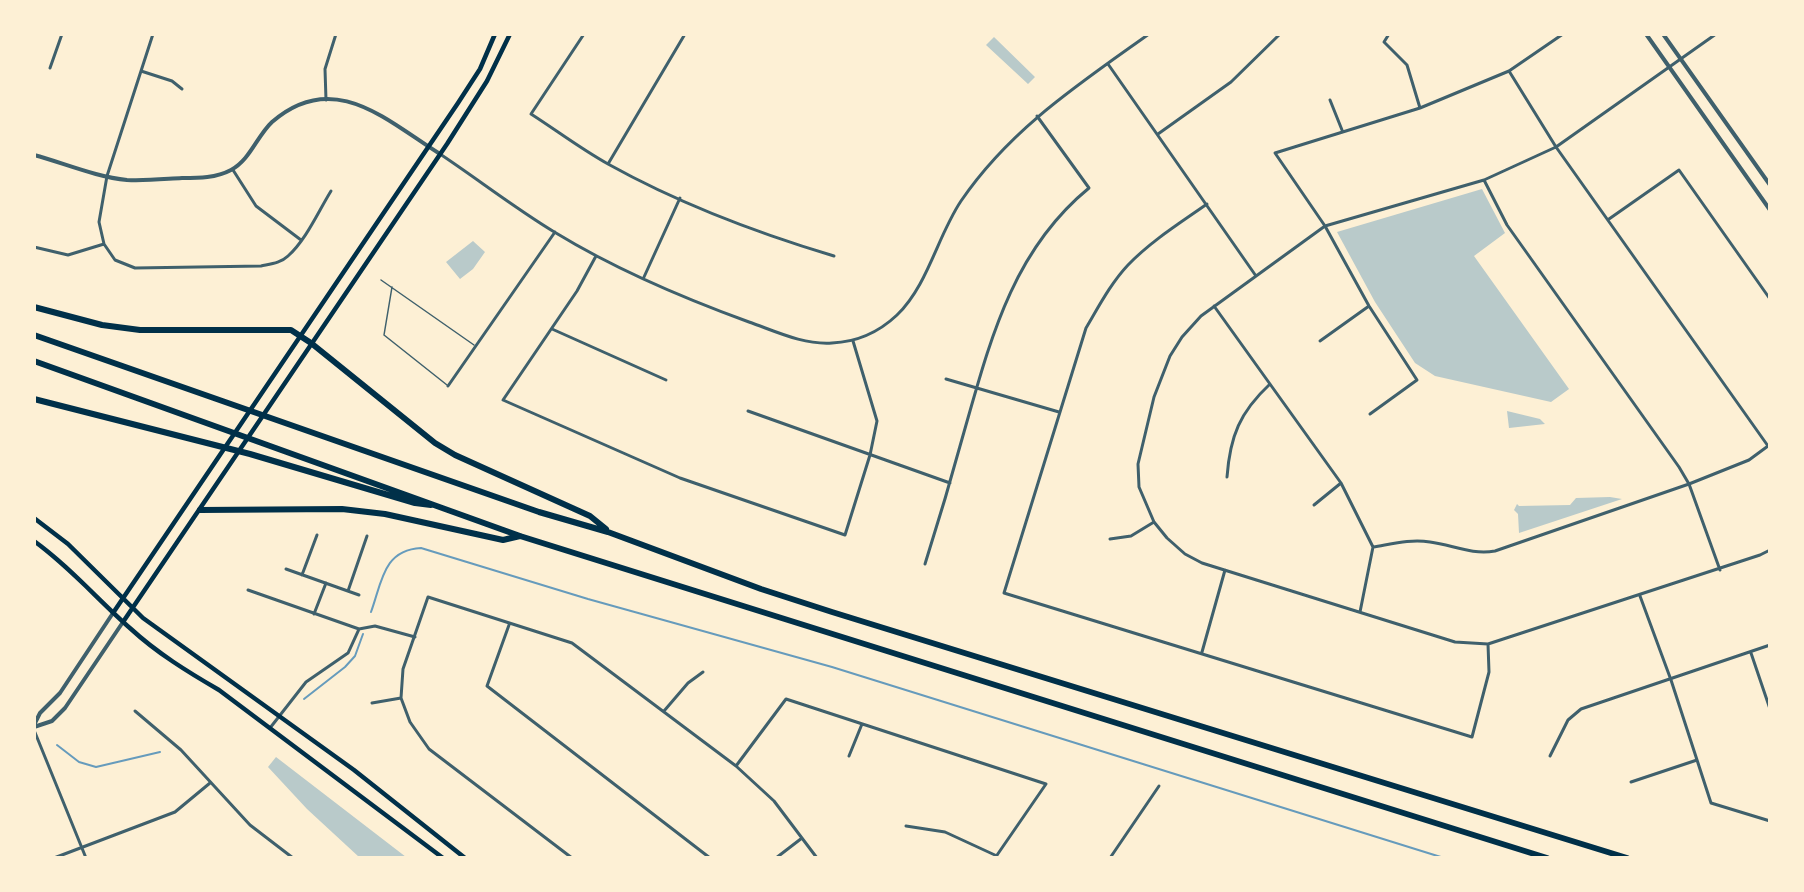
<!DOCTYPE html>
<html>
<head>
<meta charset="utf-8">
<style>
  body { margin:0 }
  #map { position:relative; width:1804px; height:892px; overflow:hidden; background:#fdf0d5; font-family:Signika,sans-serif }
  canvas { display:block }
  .frame { position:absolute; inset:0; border:36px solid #fdf0d5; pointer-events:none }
</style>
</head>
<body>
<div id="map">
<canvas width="1804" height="892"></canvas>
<div class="frame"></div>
</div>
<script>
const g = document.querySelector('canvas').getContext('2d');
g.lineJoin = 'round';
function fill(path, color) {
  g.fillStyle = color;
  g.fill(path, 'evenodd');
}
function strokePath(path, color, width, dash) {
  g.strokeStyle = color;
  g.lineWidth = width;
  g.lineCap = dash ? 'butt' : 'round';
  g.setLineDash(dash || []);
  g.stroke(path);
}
const green = new Path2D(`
  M994,37L1035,77L1028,84L986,45Z
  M1482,189L1505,233L1474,256L1569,389L1551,402L1435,376L1415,363L1375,302L1337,232Z
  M473,241L485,252L473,269L460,279L446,262Z
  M1507,411L1540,419L1545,424L1509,428Z
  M1610,497L1622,499L1519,533L1518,514L1514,510L1517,504L1519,506L1570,505L1576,498Z
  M276,757L406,857H359L307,809L268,767Z`);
const stream = new Path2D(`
  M371,612C382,582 383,550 421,548L588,599L832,667L1444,858
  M304,699L345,667L355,656L363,634
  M57,745L79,762L96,767L160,752`);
const service = new Path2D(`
  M381,280L474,345
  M392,287L384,335L447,385`);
const minor = new Path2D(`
  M153,34L107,176L99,222L104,244L115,260L135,268L261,266C270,264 281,263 288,256C306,240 318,212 331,191
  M584,34L531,114C556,130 581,149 608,164C678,203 757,233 834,256
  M1389,34L1384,42L1407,65L1420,108
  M1716,34L1556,147L1484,180L1325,226L1201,316L1182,337L1170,356L1154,397L1138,464L1139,487L1154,522L1167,538L1185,554L1202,563L1455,642L1488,644L1760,555L1770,550
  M1108,64L1256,276
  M50,68L62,34
  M141,71L172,81L182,89
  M1509,71L1556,147L1768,446
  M326,100L325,69L336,34
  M1330,100L1342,130
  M1158,134L1231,82L1280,34
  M440,154C479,180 516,209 556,233C615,269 683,298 749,322C775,331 803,345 832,343C856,342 879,332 897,315C928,285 937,237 961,201C1010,129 1079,84 1149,34
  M608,164L685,34
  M233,170L256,206L301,240
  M1484,180L1507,225L1679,467L1689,484L1720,570
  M1207,204C1180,223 1151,241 1128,265C1111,283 1099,306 1086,328L1004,593L1472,737L1489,672L1488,644
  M1609,219L1679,170L1770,299
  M34,247L68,255L104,244
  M596,256L577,291L503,400L680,478L845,535L870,455L877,421L853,341
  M644,277L680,198
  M1214,306L1341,483L1373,547L1360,612
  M552,329L666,380
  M1320,341L1369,306
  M946,379L1059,412
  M448,386L555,232
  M748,411L950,483
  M1370,414L1417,380L1369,306L1325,226L1275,153L1420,108L1509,71L1563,34
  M1227,477C1230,436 1240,412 1270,384
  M1314,505L1341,483
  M1110,539L1131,536L1154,522
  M1373,547C1392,544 1410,539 1430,542C1453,545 1471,555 1495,551L1689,484L1749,460L1768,446
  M925,564C939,520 952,476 964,432C990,341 1012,251 1089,188L1037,116
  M286,569L359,595
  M302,575L317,535
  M248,590L359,629
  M348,591L367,536
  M1640,596L1671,680L1711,803L1770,821
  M314,614L326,583
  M509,625L487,686L710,858
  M1202,652L1225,570
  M1751,653L1770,709
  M372,703L401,698
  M135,711L181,750L250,825L293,858
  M664,711L688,683L703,672
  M270,728L306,682L348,653L359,629L375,626L415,637
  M34,730L86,858
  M849,756L862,724
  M1550,756L1568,720L1581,709L1770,645
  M736,766L786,699L1046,784L995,858
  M1631,782L1697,760
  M906,826L945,832L997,856
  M54,858L175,812L210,783
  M572,858L429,749L410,722L401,698L403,669L428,597L572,643L736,766L774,801L817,858
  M776,858L802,838
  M1110,858L1159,786`);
const tertiary = new Path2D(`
  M1646,34L1770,210
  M1663,34L1770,185
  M34,155C64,163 96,177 127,180C145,181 164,179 182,178C199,178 216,178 231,170C250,160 257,136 272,122C334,68 387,121 440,154
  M34,725L40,713L60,693L113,613
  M34,727L52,721L65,708L123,622`);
const secondary = new Path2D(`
  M34,518L68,544L143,618L354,770L465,858
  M34,541C70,567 98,600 131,629C157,653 188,672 219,690L443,858
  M113,613L458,103L480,69L495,34
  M123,622L447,144L487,81L510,34`);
const motorway = new Path2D(`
  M34,307L102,325L140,330H291L311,343L435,443L455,455L590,516L606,529
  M34,335L539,512L608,532L761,589L832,612L1627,858
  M34,361L520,536L1547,858
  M34,399L250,454L415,503L431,505
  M200,510L342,509L385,514L503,540L520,536`);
fill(green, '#b9caca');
strokePath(stream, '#669bbc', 2);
strokePath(service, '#3f606c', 1.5);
strokePath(minor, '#3f606c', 3);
strokePath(tertiary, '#3f606c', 4);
strokePath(secondary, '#003049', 4.5);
strokePath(motorway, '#003049', 6);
</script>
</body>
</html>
